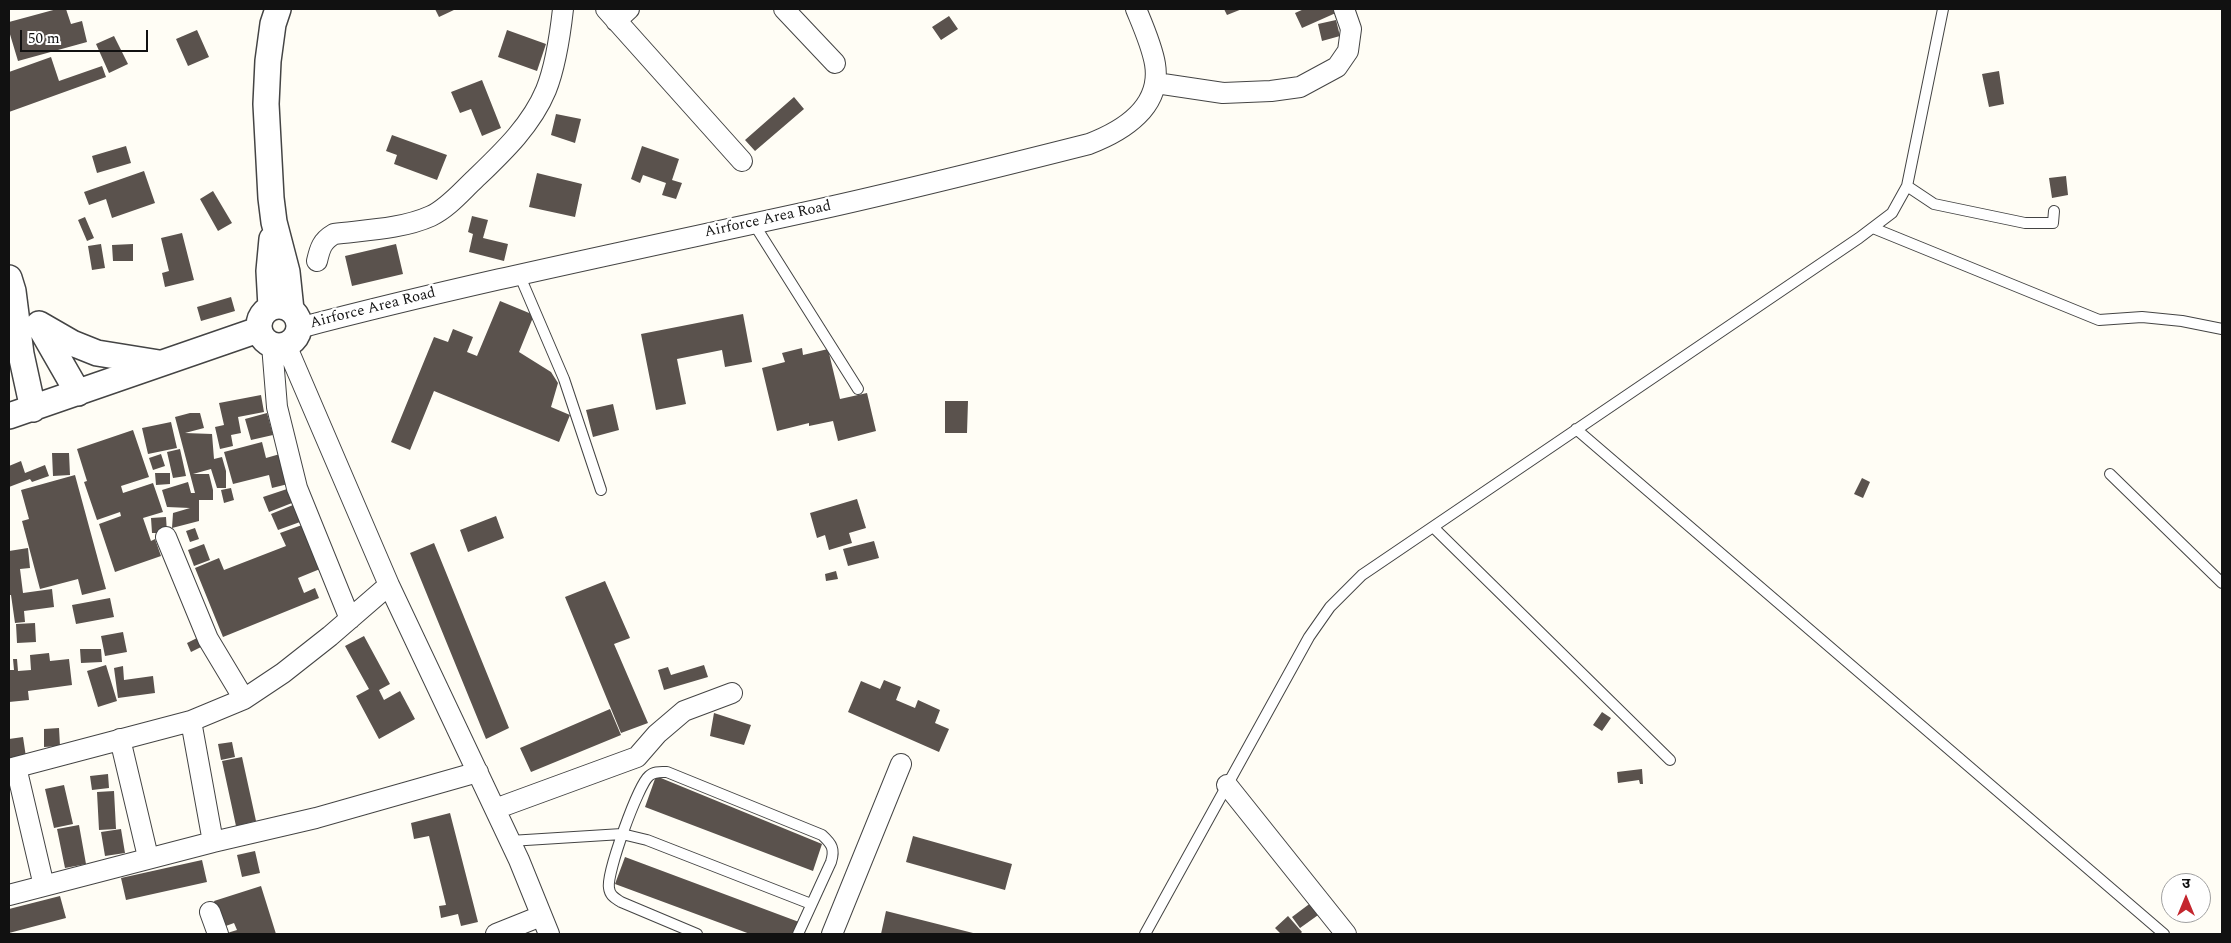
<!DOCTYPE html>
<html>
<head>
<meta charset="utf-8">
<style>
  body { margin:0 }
  #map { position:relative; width:2231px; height:943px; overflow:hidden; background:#fffdf5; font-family:Spectral,"Noto Sans Devanagari",serif }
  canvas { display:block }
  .frame { position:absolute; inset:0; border:10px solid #111; pointer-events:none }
  .north { position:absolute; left:2161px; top:873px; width:50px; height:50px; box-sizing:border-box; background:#fff; border:1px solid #a0a0a0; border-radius:50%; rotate:0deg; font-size:14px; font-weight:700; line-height:20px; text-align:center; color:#111 }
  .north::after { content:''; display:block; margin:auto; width:18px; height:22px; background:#c4262e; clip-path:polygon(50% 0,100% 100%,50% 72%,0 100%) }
  .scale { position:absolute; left:20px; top:30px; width:128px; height:22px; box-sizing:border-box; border:2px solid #111; border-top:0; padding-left:6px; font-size:15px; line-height:18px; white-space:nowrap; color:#111; -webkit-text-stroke:4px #fff; paint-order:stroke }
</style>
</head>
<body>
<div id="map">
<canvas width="2231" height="943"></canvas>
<div class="frame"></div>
<div class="north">उ</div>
<div class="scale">50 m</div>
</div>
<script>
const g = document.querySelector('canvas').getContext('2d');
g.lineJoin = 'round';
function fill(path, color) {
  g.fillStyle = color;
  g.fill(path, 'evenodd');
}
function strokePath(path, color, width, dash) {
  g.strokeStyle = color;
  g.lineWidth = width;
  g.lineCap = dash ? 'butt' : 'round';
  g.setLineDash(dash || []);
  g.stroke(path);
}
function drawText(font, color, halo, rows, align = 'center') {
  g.font = font + ' Spectral,serif';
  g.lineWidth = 5;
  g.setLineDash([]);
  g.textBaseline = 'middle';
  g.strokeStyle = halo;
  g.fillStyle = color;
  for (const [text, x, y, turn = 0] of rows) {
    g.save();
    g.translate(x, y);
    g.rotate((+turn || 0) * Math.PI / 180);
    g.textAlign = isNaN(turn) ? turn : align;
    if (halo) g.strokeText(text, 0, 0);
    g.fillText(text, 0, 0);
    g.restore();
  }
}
const building = new Path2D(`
  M57,9H66L71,24L82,21L87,42L18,61L9,31V22Z
  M435,9H456L439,17Z
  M1224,9H1242L1227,15Z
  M1304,9H1337L1338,12L1302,28L1295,13Z
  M949,16L958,29L941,40L932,27Z
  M1336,20L1340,36L1322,41L1318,24Z
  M197,30L209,57L188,66L176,39Z
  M507,30L546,44L537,71L498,57Z
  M114,36L128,64L109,73L96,44Z
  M51,57L59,81L102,66L106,77L9,112V72Z
  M1999,71L2004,104L1989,107L1982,74Z
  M482,80L501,128L482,136L471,109L460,113L451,92Z
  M794,97L804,109L755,151L745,140Z
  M556,114L581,119L575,143L551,135Z
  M392,135L447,155L437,180L394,164L397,155L386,151Z
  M126,146L131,163L97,173L92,156Z
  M642,146L679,159L672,180L682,183L676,199L662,195L666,183L643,175L640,183L631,179Z
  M144,171L155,203L112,218L106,199L89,205L84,192Z
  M537,173L582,184L575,217L529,207Z
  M2066,176L2068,195L2052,198L2049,178Z
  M213,191L232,223L218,231L200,199Z
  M472,216L488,220L483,238L508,244L504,261L469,252L473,234L468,232Z
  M85,217L94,238L87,241L78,220Z
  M182,233L194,280L165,287L162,273L169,271L161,238Z
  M101,244L105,268L92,270L88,246Z
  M133,244V261H113L112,245Z
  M396,244L403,274L352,286L345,256Z
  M231,297L235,311L201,321L197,307Z
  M500,301L534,315L519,352L551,372L558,383L551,407L570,415L559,442L434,391L410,450L391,442L434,337L448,342L453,329L473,337L467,352L477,356Z
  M743,314L752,362L725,367L722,350L677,359L686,404L656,410L641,334Z
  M802,348L803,355L828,349L840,399L867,393L876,431L838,441L833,421L809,426V423L777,431L762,368L785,362L782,353Z
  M261,395L264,412L238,417L241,433L231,435L233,446L220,449L215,427L224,425L219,403Z
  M945,401H968L967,433H945Z
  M613,404L619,430L593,437L586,410Z
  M190,413H200L204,428L185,433L212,434L214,459L222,457L226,471V488H217L211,469L193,474H209L213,490V500H199V521L172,528L173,513L190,508L167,507L162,490L188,482L191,493H195L175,417Z
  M267,413L273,435L251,440L245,419Z
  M171,422L177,448L148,454L142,428Z
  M133,430L149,477L121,486L123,493L153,483L163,512L143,518L151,541L155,539L161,556L115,572L99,524L121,516L120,512L97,520L84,482L87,481L77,449Z
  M262,442L266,458L280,454L288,484L272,488L269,475L233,484L224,452Z
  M180,449L186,476L173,478L167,452Z
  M52,453H69L70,475L53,476Z
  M161,454L165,466L153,470L149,458Z
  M21,461L25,473L45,465L49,476L32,482L30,479L9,487V466Z
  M155,473H170V484L156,485Z
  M75,475L106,589L82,595L78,579L40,589L22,521L29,519L21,490Z
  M1862,478L1870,482L1863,498L1854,494Z
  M231,488L234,500L224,503L221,490Z
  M287,489L292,503L269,512L263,497Z
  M857,499L866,528L849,533L852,543L829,550L825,535L817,538L810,513Z
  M293,505L300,522L278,530L271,514Z
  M496,516L504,538L468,552L460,530Z
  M166,517L167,533H152L151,518Z
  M302,525L320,569L298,578L304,593L315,588L319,598L223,637L195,568L219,558L224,570L286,546L280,533Z
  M195,528L199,539L190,542L186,531Z
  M874,541L879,558L848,566L843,549Z
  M434,543L509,728L486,739L410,553Z
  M204,544L210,560L194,566L188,550Z
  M28,548L30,568L20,569L23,593L52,589L54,607L24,611L25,622L15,623L11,595H9V551Z
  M836,571L838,579L826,581L825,574Z
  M605,581L630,638L614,644L648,723L621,733L565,597Z
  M110,598L114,617L76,624L72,605Z
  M35,623L36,642L17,643L16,624Z
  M123,632L127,652L105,656L101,636Z
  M364,636L390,684L379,690L384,700L400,691L415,719L379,739L356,696L369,689L345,646Z
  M197,638L201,647L191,652L187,643Z
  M80,649H101L102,662L81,663Z
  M49,653L50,661L69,659L72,685L28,691L29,700L9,702V670H14L13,659H17L18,671L31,670L30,655Z
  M106,665L117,701L98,707L87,671Z
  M704,665L708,677L664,690L658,670L668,667L671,675Z
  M123,666L124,680L153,676L155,693L118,698L114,668Z
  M884,680L901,687L896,700L915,708L918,700L940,710L935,723L949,729L939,752L848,712L861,681L880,689Z
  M610,709L621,735L531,772L520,748Z
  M1602,712L1611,718L1602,731L1593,725Z
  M714,713L751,725L744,745L710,736Z
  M59,728L60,746L44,747V729Z
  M23,737L26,757L9,759V739Z
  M232,742L235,757L221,760L218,744Z
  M242,757L256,821L236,826L222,761Z
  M1642,769L1643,784H1640L1639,780L1618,783L1617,772Z
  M108,774L109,788L92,790L90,776Z
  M656,776L822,844L813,871L645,807Z
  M64,785L73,824L54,828L45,789Z
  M114,791L116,829L99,830L97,792Z
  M450,813L478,922L461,926L458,914L441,918L439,906L446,905L429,836L414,839L411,823Z
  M79,825L86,864L65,868L57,829Z
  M121,829L125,853L105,856L101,832Z
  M913,836L1012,864L1005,890L906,862Z
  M255,851L260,873L242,877L237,855Z
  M625,857L799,922L795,934H750L615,884Z
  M202,860L207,882L126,900L121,878Z
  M261,886L276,934H224L237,930L234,923L223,927L214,901Z
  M60,896L66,918L9,933V909Z
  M1312,902L1321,913L1300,928L1292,917Z
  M886,911L977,934H881Z
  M1288,916L1302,932L1300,934H1281L1275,928Z`);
const service = new Path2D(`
  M1907,186L1934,204L2025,223H2053L2054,211
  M754,224L858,389
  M1873,228L2099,320L2142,317L2182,321L2222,329
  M519,274L564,379L601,490
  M1576,429L2164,934
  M2110,474L2222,583
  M1433,527L1670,760
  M510,841L622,834L647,840L811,904
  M697,934L621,902C615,898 610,896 609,888C606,874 638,785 649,776C654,771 661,772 667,772L822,835C832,844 835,849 831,862L798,934
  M1145,934L1309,637L1330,607L1362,575L1859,238L1892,213L1907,186L1943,9`);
const minor = new Path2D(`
  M606,9L742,161
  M784,9L835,63
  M616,21L629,9
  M1156,83L1223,93L1271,91L1300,87L1337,67L1348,51L1351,29L1344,9
  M317,261C320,248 322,241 334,234C366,230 402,229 431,216C448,208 462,191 475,179C502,153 531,126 546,90C556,65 560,36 563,9
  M299,328C470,283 643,248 816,210C907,190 998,167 1089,144C1123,131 1162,107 1155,64C1152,46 1143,26 1136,9
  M272,345L277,407L297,488L350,619
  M286,345L389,585L519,860L549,934
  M166,537L208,639L244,699
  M120,739L148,857
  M16,767L44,886
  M9,769L191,721L244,699L283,673L330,636L389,585
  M1227,785L1346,934
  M495,809L637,757L657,734L684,711L732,693
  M213,842L316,818L478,772
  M9,895L213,842L191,721
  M210,912L218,934
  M496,934L541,916
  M832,934L901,764`);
const tertiary = new Path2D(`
  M278,9L273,24L268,61L266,104L271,198L274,222L287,272L291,310
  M9,278L13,291L21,354L33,409
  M259 326a20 20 0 1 1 40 0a20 20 0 1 1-40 0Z
  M271,307L269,271L272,239
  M39,324L72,343L97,353L159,363
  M39,325L78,393
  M9,416L258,330`);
const streetNames = [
  ["Airforce Area Road",768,220,-12],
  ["Airforce Area Road",373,309,-14]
];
fill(building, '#5a524d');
strokePath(service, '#444', 12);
strokePath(minor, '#444', 22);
strokePath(tertiary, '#444', 28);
strokePath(service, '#fff', 10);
strokePath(minor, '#fff', 20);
strokePath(tertiary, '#fff', 25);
drawText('15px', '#111', '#fff', streetNames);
</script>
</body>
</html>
